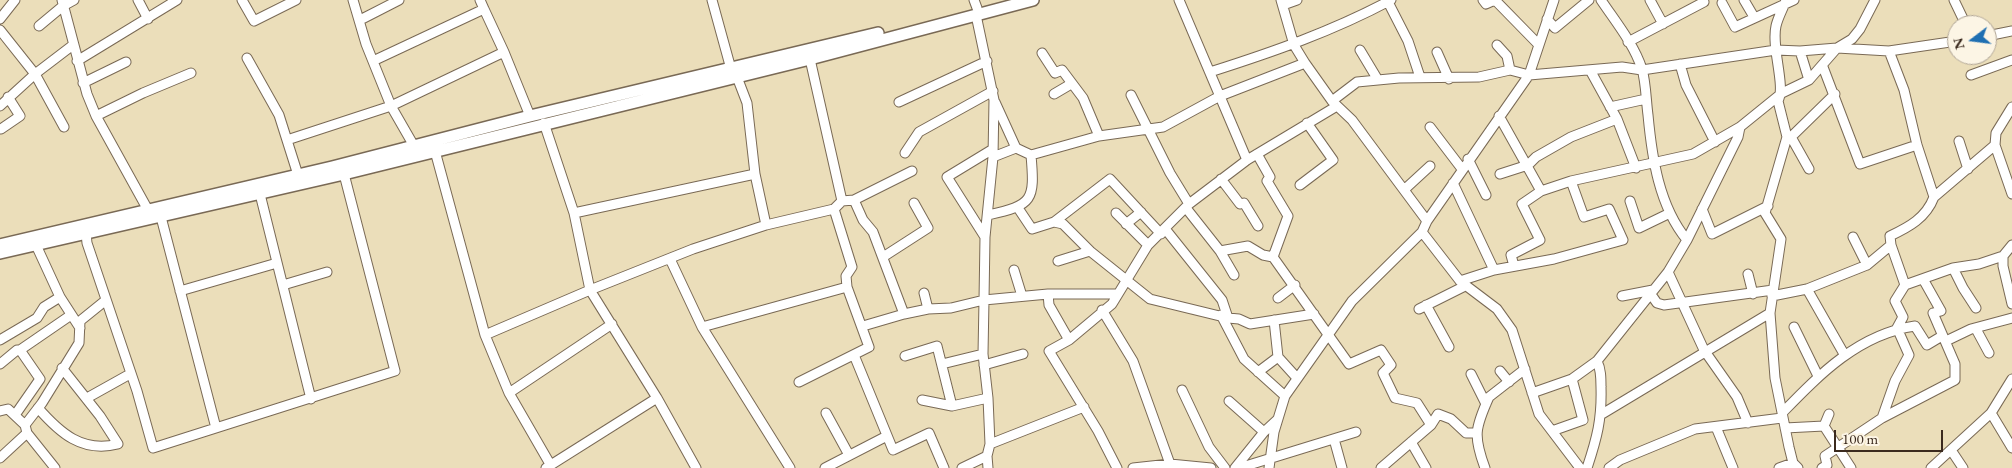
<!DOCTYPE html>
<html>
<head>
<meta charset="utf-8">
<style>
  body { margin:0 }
  #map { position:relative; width:2012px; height:468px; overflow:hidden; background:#ebdeba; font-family:"EB Garamond",serif }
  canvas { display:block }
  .north { position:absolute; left:1947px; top:15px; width:50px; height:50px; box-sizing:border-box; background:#fcf5e5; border:1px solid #afa495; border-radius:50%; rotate:255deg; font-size:14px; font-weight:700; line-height:20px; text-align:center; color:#3b2a1e }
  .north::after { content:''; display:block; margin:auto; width:18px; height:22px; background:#1f6fb2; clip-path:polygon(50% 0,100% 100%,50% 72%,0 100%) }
  .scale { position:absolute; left:1834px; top:430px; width:109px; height:22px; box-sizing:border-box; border:2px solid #3b2a1e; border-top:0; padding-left:6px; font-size:15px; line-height:18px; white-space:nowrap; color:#3b2a1e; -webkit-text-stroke:4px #fcf5e5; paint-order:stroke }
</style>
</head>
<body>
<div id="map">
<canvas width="2012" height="468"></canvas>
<div class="north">N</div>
<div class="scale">100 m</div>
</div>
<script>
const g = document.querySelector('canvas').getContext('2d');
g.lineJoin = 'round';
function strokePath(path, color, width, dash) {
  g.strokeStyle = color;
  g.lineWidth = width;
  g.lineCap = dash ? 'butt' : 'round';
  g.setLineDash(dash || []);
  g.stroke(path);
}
const minor = new Path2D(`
  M62,0L87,94L96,116L148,210
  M138,0L148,19
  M242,0L254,21L296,0
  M353,0L366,44L391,106L414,146
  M712,0L731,69
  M974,0L977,8
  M1179,0L1247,160
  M1281,0L1294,45L1305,63L1332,101L1352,120L1427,221
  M1483,0L1486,4L1495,0L1538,44
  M1601,0C1615,21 1634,44 1642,69C1646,83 1646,100 1648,115C1652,158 1659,206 1687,240
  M1650,0L1663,24
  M1744,0L1754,17
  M1786,0C1783,9 1778,17 1776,26C1771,48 1786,86 1778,101L1787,137L1765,213L1781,239L1770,313L1775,378L1789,447L1793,463L1798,468
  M1954,0L1966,25
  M1388,2L1408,41L1420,77
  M1722,3L1735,27L1794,0
  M1283,5L1297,0
  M484,9L504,52
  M976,15L994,100L993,157L985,237L984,300L983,354L988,398L990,444L987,456L988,468
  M0,19L15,0
  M1547,19L1555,28L1589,0
  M360,20L399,0
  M39,26L63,6L74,0
  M0,30L35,74L64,127
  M1987,36L2012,31
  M1628,42L1704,2
  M1497,45L1507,56L1510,70
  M1360,50L1378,80
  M1800,51L1809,80
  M1889,51L1904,90L1917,145L1934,197
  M1437,52L1449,79
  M1042,53L1055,73L1062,70L1083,98L1099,136
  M247,58L279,115L298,175
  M810,59L842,201
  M77,61L177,0
  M373,61L484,9L480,0
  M1680,64L1686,85L1715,142
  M1823,67L1860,164L1917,145
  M1590,70L1617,119L1636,168
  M1210,72C1273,52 1333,31 1391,0
  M1971,75L2012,60
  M737,77L747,103L755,174L766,225
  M83,83L126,62
  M1054,94L1071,84
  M1131,95L1170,173L1189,204
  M1332,101L1357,82L1399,78L1479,77L1510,70L1529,75L1622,67L1642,70L1776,50L1800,51L1837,48L1889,51L1957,41
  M899,102L987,61
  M0,106L35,74L73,45
  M1610,107L1646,99
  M2012,107L1996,133L1995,145L2012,194
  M96,116L143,93L191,73
  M1499,116L1541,191L1571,181L1693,154L1740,127
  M544,123L574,213L590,290L657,398L696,468
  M1430,127L1462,169
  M1,129L20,116L8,97
  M1787,137H1791L1835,94
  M1791,137L1809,169
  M287,140L391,106L504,52L530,116
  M1959,141L1968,169
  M435,151L485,335L509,393L550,464
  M905,153L919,132L993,91
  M1257,154L1270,177L1267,181L1288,216L1273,257
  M1031,155L1099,136L1163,127L1220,96L1305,63
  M993,157L1016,148
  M1468,159L1486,195
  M1500,174L1528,165L1536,157L1571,137L1617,119
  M1221,179L1240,204L1244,203L1258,226
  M1453,183L1494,270
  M1300,185L1333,160L1307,123
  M1405,189L1430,166
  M260,194L311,399
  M854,200L863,220L873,232L904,314
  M1630,201L1639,228L1670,213
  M1018,208L1032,229L1054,222L1110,179L1161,234
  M1186,208L1220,251L1234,275
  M1702,209L1712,234L1768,206
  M574,213L755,174
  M1116,213L1148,245
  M988,215C1033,205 1035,201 1031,155L1016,148L995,102
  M161,217L216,428
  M1054,222L1063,224L1090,251L1150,299L1228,318L1239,319L1250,324L1314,314
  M1126,224L1141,212
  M1166,230L1222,300L1228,318
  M1422,232L1460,281L1497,309L1512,330L1539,414L1580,468
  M86,233L87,243L137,391L153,448L395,371L344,174
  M985,237L947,177L993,149
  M1853,237L1867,265
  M36,245L60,297L80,328
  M2012,245L2003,256V266L2012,304
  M1220,251L1248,246L1263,255L1273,257L1349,364L1381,350L1391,365L1383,373L1395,398L1417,403L1431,425
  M883,257L928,228L914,203
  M670,259L702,327L790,468
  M1058,261L1090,251
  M1514,266L1511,255L1540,240L1522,204L1541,191
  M1953,268L1963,288L1976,308
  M1014,270L1022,296
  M1668,272L1704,350L1737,397L1748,423
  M1748,274L1753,294
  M1460,281L1494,270L1554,259L1623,240L1609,209L1584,217L1571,181
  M283,285L327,272
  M1905,285L1953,268L1979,264L2003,256
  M1807,289L1844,354
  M180,291L277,263
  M924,293L928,309
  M1650,293L1657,303L1664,305L1773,290
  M1048,294L1049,305L1069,340
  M1622,296L1653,290
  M1772,296L1807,289L1867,265L1891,245L1890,236C1909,227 1926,218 1934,197L1995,145
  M1278,298L1295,285
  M1426,305L1449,347
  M1419,309L1465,286
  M1102,310L1133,361L1170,464
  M1221,315L1244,359L1285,396
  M863,326L904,314L928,309L951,308L984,300L1048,294H1117
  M702,327L847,287
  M1794,327L1818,376
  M1976,329L1989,353
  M485,335L590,290L693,249L766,225L834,209L842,201L854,200L912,171
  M0,340L37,318L44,307L60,297
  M1946,341L1971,329L2012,318
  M854,355L893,450L929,433L944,468
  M905,356L937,346L952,406
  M1278,357L1297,378
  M0,364L17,350H20L71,315
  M942,364L983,354
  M984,365L1023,354
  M1500,371L1509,382
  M1258,372L1278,357L1274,320
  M1471,374L1486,404
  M799,382L869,347L847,287L846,276L852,267L834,209
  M1182,390L1209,447L1225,468
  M509,393L612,324
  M1532,393L1572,379L1597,361
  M87,398L130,374
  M922,400L952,406L988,398
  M1229,401L1264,432
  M38,408C60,433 82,453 118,444L100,416L62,368
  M0,411L8,409L25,425
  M1783,412C1820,374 1859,334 1915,326L1927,345L1942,336
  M826,413L849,455
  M1991,413L2012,448
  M1602,414L1770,313
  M15,415L40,379L20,350
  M1882,418L1895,381L1909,355L1897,328L1903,317L1895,301L1905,285L1891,245
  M1824,426L1851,468
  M1716,427L1733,468
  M1785,428L1824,426L1829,414
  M1552,431L1583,420L1572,379
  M27,433L55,468
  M1334,439L1342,468
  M1411,442L1426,468
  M990,444L1084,407
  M1951,450L1963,468
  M0,458L27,433L25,425L42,403L79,343L80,321L106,300
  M546,468L657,398
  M825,468L885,437
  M962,468L987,456
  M1117,468L1098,431L1049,351L1069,340L1112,304L1148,245L1189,204L1247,160L1337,106
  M1133,468L1170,464L1211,468
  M1235,468L1264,432L1278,419
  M1239,468L1356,432
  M1269,468L1274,432L1285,396L1352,301L1422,232L1427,221L1529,75L1554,0
  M1381,468L1431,425L1438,414L1451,419L1466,433H1475
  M1485,468C1473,436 1475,428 1489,397L1525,369
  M1587,468C1597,438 1602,419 1601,387C1601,378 1601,369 1597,361L1668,272L1687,240L1738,137L1740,127L1782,93L1809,80L1837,48L1852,39L1860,29L1875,0
  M1609,468L1620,460L1695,429L1782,418
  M1779,468L1793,463
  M1822,468L1827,465L1825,456L1882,418L1955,380V364L1933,313L1941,311L1923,279
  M1931,468L1991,413L2012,379`);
const major = new Path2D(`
  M0,245L332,167L530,116L878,33
  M0,253L344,174L810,59L1033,0`);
strokePath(minor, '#796955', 11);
strokePath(major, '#796955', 14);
strokePath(minor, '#fff', 9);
strokePath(major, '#fff', 11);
</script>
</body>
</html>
